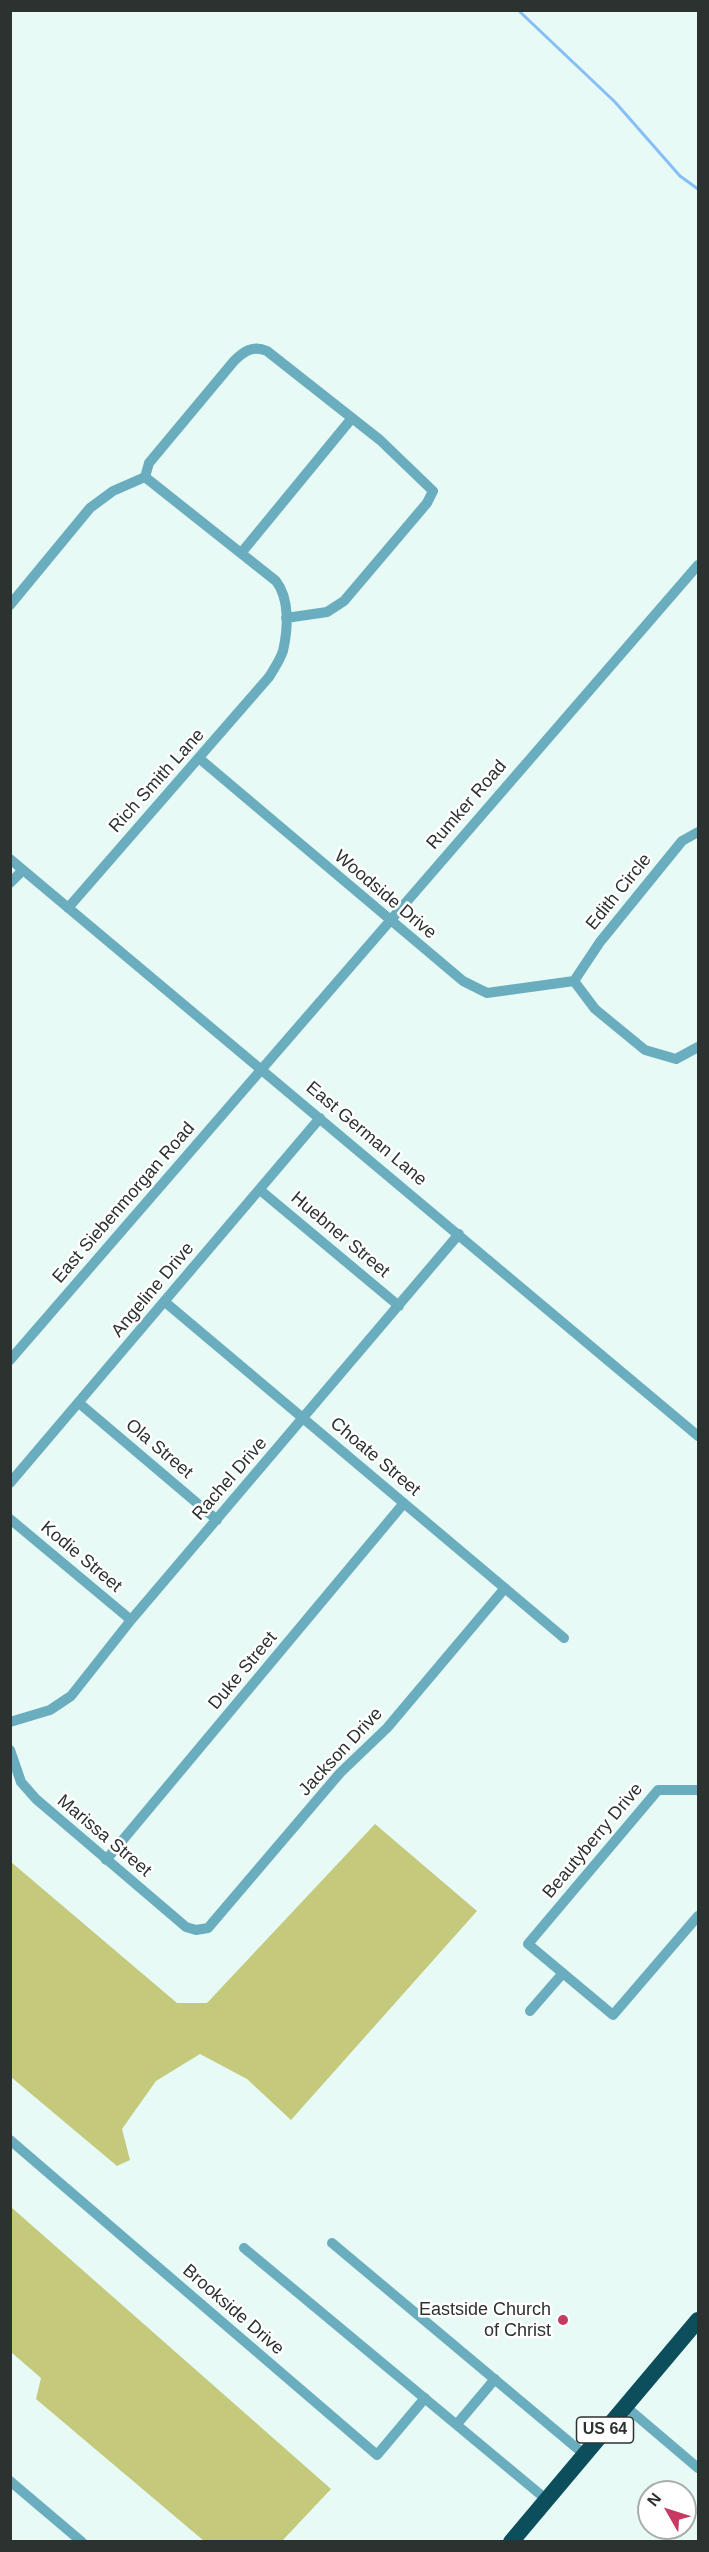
<!DOCTYPE html>
<html>
<head>
<meta charset="utf-8">
<style>
  body { margin:0 }
  #map { position:relative; width:709px; height:2552px; overflow:hidden; background:#e7faf5; font-family:Arial,sans-serif }
  canvas { display:block }
  .frame { position:absolute; inset:0; border:12px solid #2b3230; pointer-events:none }
  .north { position:absolute; left:637px; top:2480px; width:60px; height:60px; box-sizing:border-box; background:#fff; border:2px solid #aaadac; border-radius:50%; rotate:309deg; font-size:16px; font-weight:700; line-height:24px; text-align:center; color:#2b3230 }
  .north::after { content:''; display:block; margin:auto; width:21px; height:27px; background:#c83962; clip-path:polygon(50% 0,100% 100%,50% 72%,0 100%) }
</style>
</head>
<body>
<div id="map">
<canvas width="709" height="2552"></canvas>
<div class="frame"></div>
<div class="north">N</div>
</div>
<script>
const g = document.querySelector('canvas').getContext('2d');
g.lineJoin = 'round';
function fill(path, color) {
  g.fillStyle = color;
  g.fill(path, 'evenodd');
}
function strokePath(path, color, width, dash) {
  g.strokeStyle = color;
  g.lineWidth = width;
  g.lineCap = dash ? 'butt' : 'round';
  g.setLineDash(dash || []);
  g.stroke(path);
}
function drawText(font, color, halo, rows, align = 'center') {
  g.font = font + ' Arial,sans-serif';
  g.lineWidth = 5;
  g.setLineDash([]);
  g.textBaseline = 'middle';
  g.strokeStyle = halo;
  g.fillStyle = color;
  for (const [text, x, y, turn = 0] of rows) {
    g.save();
    g.translate(x, y);
    g.rotate((+turn || 0) * Math.PI / 180);
    g.textAlign = isNaN(turn) ? turn : align;
    if (halo) g.strokeText(text, 0, 0);
    g.fillText(text, 0, 0);
    g.restore();
  }
}
const forest = new Path2D(`
  M375,1824L477,1911L291,2120L247,2079L200,2054L156,2081L122,2129L130,2160L117,2166L11,2077V1862L177,2003H207Z
  M11,2207L331,2489L282,2541H204L36,2399L41,2378L11,2352Z`);
const stream = new Path2D(`
  M518,10L615,102L680,176L698,189`);
const minor = new Path2D(`
  M242,552L352,418
  M10,605L90,508L113,491L145,477
  M200,759L463,981L487,993L574,981
  M10,859L698,1436
  M10,883L23,870
  M68,908L269,677C274,669 280,660 283,651C288,629 290,599 276,581L145,477L149,463L234,361C244,351 253,345 267,351L380,440L433,491L427,503L344,601L327,612L286,618
  M574,981L600,942L682,841L698,832
  M574,981L595,1009L645,1050L676,1059L698,1047
  M260,1190L399,1306
  M165,1302L564,1638
  M10,1360L698,565
  M79,1403L217,1520
  M10,1483L320,1118
  M10,1519L131,1620
  M10,1722L50,1710L71,1696L131,1620L459,1234
  M10,1750L21,1782L36,1799L186,1927L196,1930L208,1928L340,1773L387,1728L505,1588
  M698,1790H658L528,1944L613,2015L698,1916
  M106,1860L404,1503
  M530,2011L563,1973
  M10,2140L377,2455L425,2398
  M332,2243L585,2455
  M244,2248L547,2500
  M625,2406L698,2468
  M457,2424L495,2379
  M10,2481L82,2542`);
const highway = new Path2D(`
  M511,2542L698,2320`);
const markers = [
  [563,2320,6,"#c83962"]
];
const shields = [
  [605,2430,57]
];
const shieldNames = [
  ["US 64",605,2430]
];
const streetNames = [
  ["Rich Smith Lane",157,781,-48],
  ["Rumker Road",467,805,-49],
  ["Edith Circle",619,892,-51],
  ["Woodside Drive",385,895,40],
  ["East German Lane",366,1134,40],
  ["East Siebenmorgan Road",124,1203,-49],
  ["Huebner Street",340,1235,40],
  ["Angeline Drive",153,1290,-50],
  ["Ola Street",159,1449,40],
  ["Choate Street",375,1457,40],
  ["Rachel Drive",230,1479,-49],
  ["Kodie Street",81,1557,40],
  ["Duke Street",243,1671,-50],
  ["Jackson Drive",341,1752,-47],
  ["Marissa Street",104,1836,40],
  ["Beautyberry Drive",593,1841,-50],
  ["Brookside Drive",233,2310,41]
];
const poiNames = [
  ["Eastside Church",551,2310],
  ["of Christ",551,2331]
];
fill(forest, '#c4c97b');
strokePath(stream, '#86bef7', 3);
strokePath(minor, '#6aadbe', 10);
strokePath(highway, '#0c4e5b', 16);
for (const [x, y, r, color] of markers) {
  const dot = new Path2D();
  dot.arc(x, y, r, 0, 2 * Math.PI);
  g.fillStyle = color;
  g.fill(dot);
  strokePath(dot, '#fff', 2);
}
for (const [x, y, w] of shields) {
  const box = new Path2D();
  box.roundRect(x - w / 2, y - 13, w, 26, 4.5);
  g.fillStyle = '#fff';
  g.fill(box);
  strokePath(box, '#2b3230', 1.5);
}
drawText('bold 16px', '#2b3230', null, shieldNames);
drawText('18px', '#2b3230', '#fff', streetNames);
drawText('18px', '#2b3230', '#fff', poiNames, 'right');
</script>
</body>
</html>
